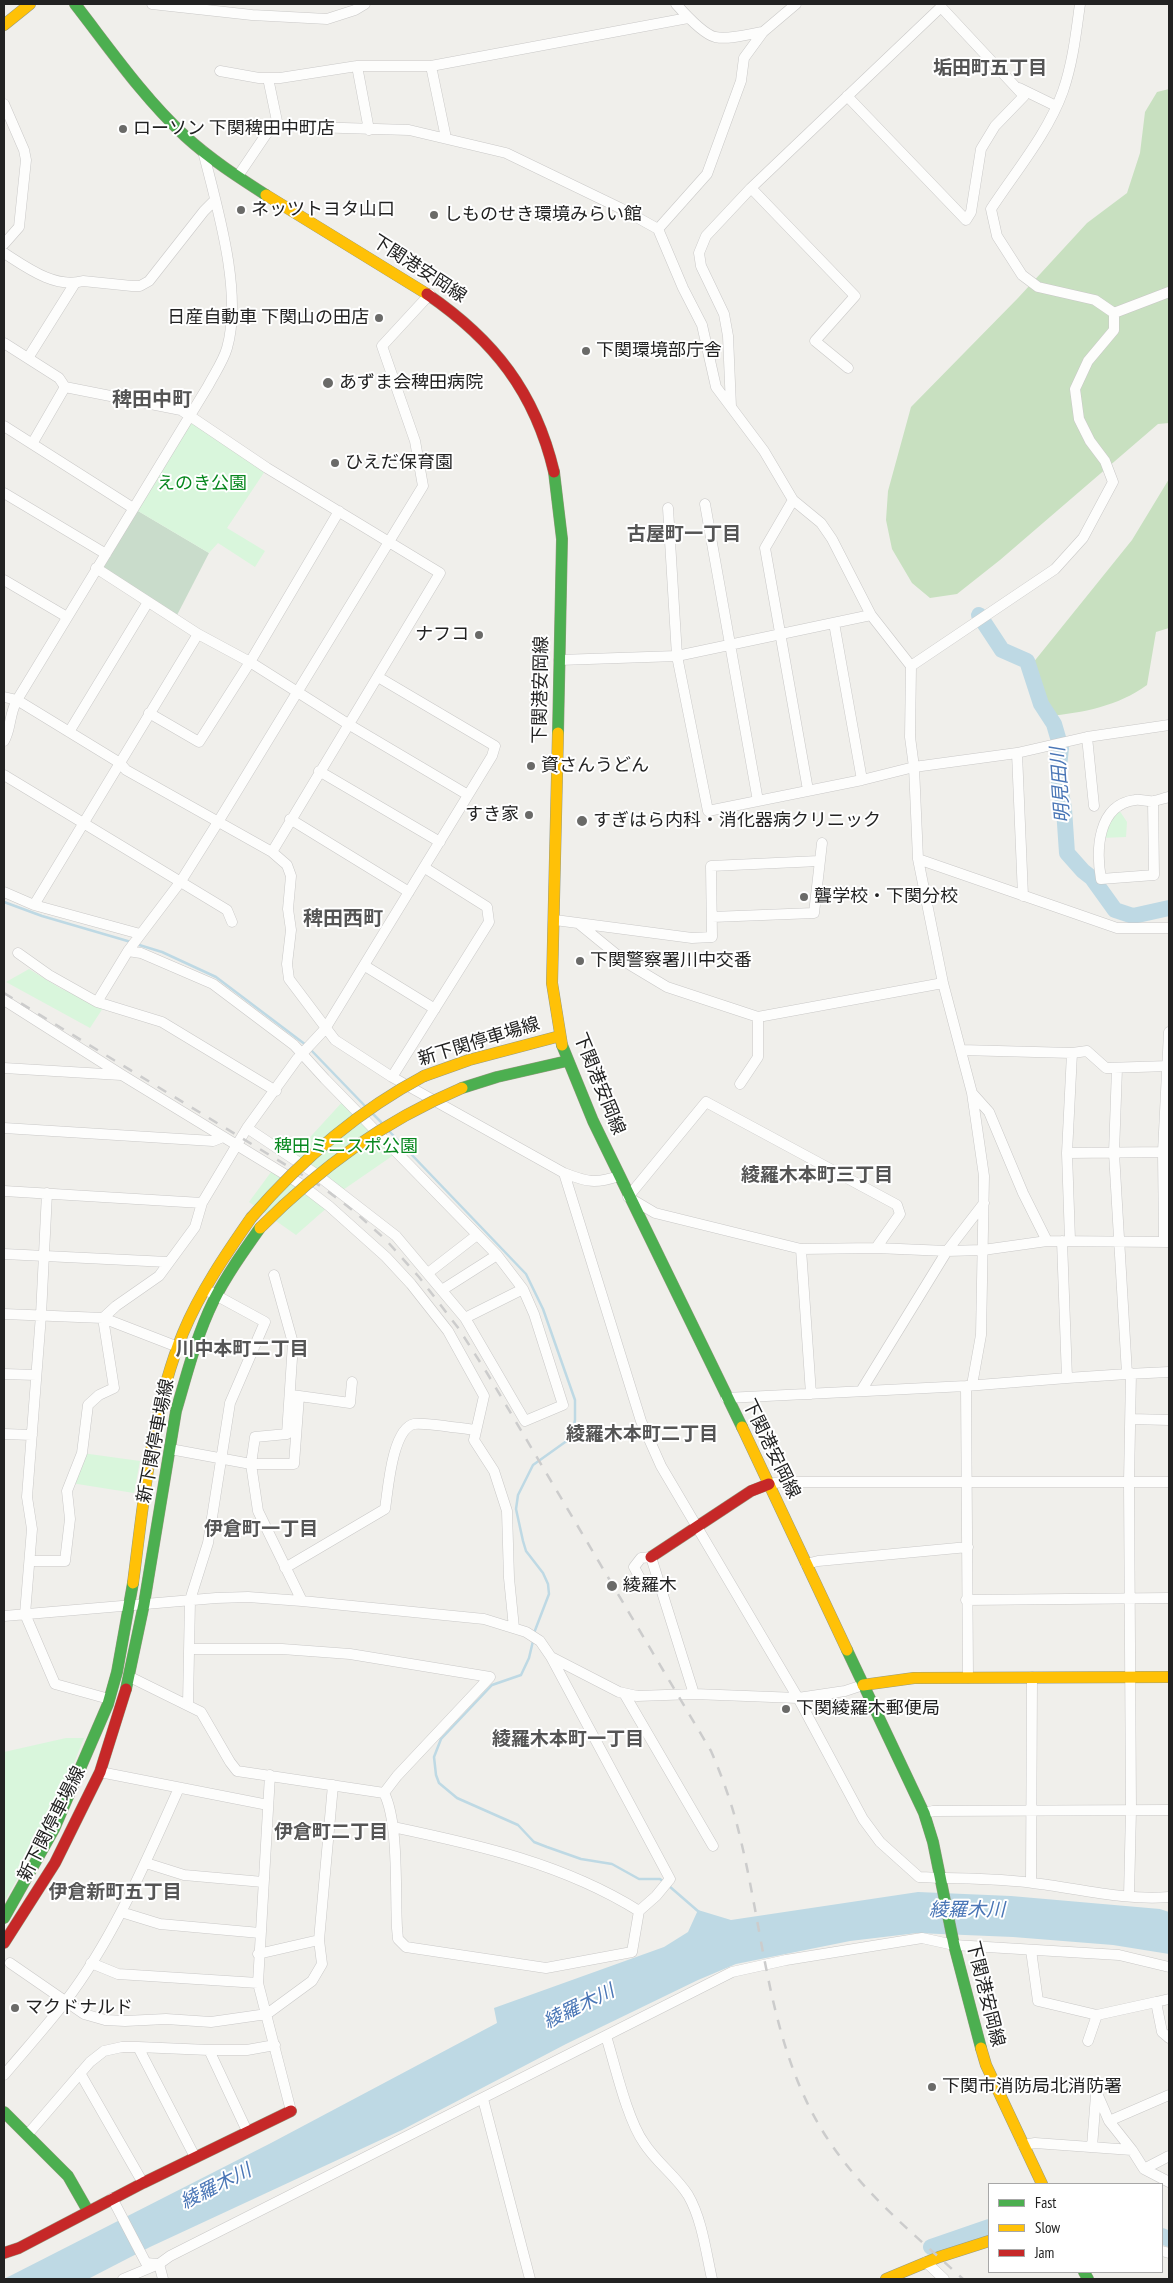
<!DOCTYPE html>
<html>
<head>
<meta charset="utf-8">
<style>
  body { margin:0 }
  #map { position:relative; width:1173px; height:2283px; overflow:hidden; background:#f0efeb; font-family:"PT Sans Narrow",sans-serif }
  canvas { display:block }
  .frame { position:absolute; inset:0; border:5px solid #222; pointer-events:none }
  .legend { position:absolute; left:988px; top:2183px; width:175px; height:90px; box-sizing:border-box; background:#fff; border:1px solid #a7a7a7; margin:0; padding:6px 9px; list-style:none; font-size:15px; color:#222 }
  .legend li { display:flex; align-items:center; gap:10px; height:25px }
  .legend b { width:25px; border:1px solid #a7a7a7 }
</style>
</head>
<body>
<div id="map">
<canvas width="1173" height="2283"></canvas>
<div class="frame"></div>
<ul class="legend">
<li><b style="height:6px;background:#4caf50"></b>Fast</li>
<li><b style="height:6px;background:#ffc107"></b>Slow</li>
<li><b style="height:6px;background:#c62828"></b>Jam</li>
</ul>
</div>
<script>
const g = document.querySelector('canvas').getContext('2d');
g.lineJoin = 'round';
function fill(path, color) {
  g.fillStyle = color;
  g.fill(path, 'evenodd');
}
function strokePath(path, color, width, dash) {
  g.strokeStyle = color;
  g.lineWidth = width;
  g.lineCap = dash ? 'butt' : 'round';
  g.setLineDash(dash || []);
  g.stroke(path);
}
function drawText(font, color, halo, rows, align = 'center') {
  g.font = font + ' "PT Sans Narrow","Noto Sans JP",sans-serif';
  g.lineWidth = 4;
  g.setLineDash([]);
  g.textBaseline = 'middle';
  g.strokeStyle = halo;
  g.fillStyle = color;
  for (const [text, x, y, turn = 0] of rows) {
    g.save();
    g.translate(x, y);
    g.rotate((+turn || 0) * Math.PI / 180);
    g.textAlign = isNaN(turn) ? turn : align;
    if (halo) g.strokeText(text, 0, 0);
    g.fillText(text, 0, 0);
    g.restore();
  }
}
const forest = new Path2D(`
  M1169,89V423L1158,424L1000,560L957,594L930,598L912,583L892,549L886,520L888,491L911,407L1018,298L1087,223L1127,193L1140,153L1145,112L1157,92Z
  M1169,479V628L1156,632L1147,685C1118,706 1083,713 1048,716L1039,706L1024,674L1132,540Z`);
const cemetery = new Path2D(`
  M133,508L209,553L175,619L96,569Z`);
const park = new Path2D(`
  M188,417L267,468L227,528L265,551L255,567L218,543L209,553L133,508Z
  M1117,807L1127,822L1126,837L1101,838Z
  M29,969L60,988L103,1008L90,1028L6,982Z
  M345,1099L398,1152L340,1192L291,1158Z
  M274,1168L329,1206L296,1235L249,1202Z
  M82,1453L140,1461L134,1493L71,1483Z
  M66,1738H84L51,1820L4,1902V1752Z`);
const water = new Path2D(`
  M918,1892L1011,1896L1160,1909L1169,1912V1954L1113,1945L1013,1937L917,1933L850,1941L736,1964L698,1980L566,2044L402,2130L150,2247L88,2279H4L271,2143L497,2023L494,2008L664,1947L688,1932L698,1910L731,1920Z`);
const stream = new Path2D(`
  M4,902L42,916L131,942
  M136,944L162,952L216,977L306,1045
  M310,1049L365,1106
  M371,1112L381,1122
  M388,1130L526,1274L543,1309L575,1400V1420L573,1430L568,1440L533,1465L518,1495L516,1509L523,1541L526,1551L543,1573L548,1584L549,1594L534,1633
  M533,1641L529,1658L521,1675L492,1685L441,1739L434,1757L436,1775L439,1783L457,1798L518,1825L534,1842L547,1847L581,1859L612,1864L639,1879H660L665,1883
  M669,1886L699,1912`);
const river = new Path2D(`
  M979,615L1002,650L1027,661L1041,704L1054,724L1061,748L1058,776L1064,809L1067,853L1083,871L1092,878L1115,910L1133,916L1169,908
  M1162,2236L1169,2239
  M931,2247L989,2227`);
const street = new Path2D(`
  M152,4L252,15L327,19L355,10L365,4
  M676,4C684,13 703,34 715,37C730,40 749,34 763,32
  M1080,4C1076,33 1073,62 1063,91C1048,133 1016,171 991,209L997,236L1022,275L1038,287L1095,300L1114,313
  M357,66L369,130
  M431,66L446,138
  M220,71L259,78H280L357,66H431L688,18
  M268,78L278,126
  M1019,88L1056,106
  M4,104L24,150L26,160L19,227L4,244
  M238,176L267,133L278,126L409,130L506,153L620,208L658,229L683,288L702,325L716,387L764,451L793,500L821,523L832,539L871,615L911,666L910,737L914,767L918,859L943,983L972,1093L984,1176L981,1335L972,1385
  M751,188L855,296L815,341L848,368
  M658,229L707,174L741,81L744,58L763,32L796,4
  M4,253C26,267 55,289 83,281L132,286H140L149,281L204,211L215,200
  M1114,313L1169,292
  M4,343L59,378L65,387L181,410L267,468L440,573L272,852
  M28,358L75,283
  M731,407L728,336L724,314L701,266L699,253L706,236L751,188L941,7L1024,96L995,126L981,149L971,212L966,220L847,96
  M4,426L133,508
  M32,444L65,387
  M4,493L106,554
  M793,500L765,548L808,790
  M705,504L758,801
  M668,508L677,656L708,811L862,780L914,767L1017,753L1087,737L1169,725
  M96,568L198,634L250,662L348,724L468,795
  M4,580L67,617
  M834,623L862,780
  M559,660L677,656L871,615
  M911,666L1055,569L1083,538L1113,482L1105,461L1090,441L1079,419L1075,389L1088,361L1114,330V313
  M4,697L17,700L120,763L126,770L272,852L287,865L291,876L288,909L291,930L287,964L289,979L335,1040L392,1077L564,1173C587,1182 595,1184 619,1176
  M149,713L199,742L250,662L339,511
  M69,732L148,602
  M1087,737L1094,806
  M4,741C11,730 9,714 17,700L208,386C214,374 223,362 227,348C243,292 217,207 203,151
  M1017,753L1023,896
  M319,771L440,842
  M4,775L227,910L232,922
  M1153,801L1154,875L1101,879C1096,851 1097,805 1135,800C1141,799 1148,802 1154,801C1159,800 1164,798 1169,797
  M290,819L409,892
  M918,859L1117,928H1169
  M4,892L34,905L140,934
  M34,905L198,634
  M712,917L814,913L822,843
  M555,920L692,938L712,937L711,866L819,861
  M578,923L627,963L667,987L758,1017L943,983
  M128,951L141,953L213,984L294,1045L325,1079L497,1255L523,1289L534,1314L563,1405L525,1421L465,1318L396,1236L316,1174L247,1128
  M18,953L49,975L97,1002L162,1022L276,1091
  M365,966L435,1009
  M4,1000L122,1075L299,1183L329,1206L386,1257L411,1284L448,1331L484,1396L474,1440L494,1471L507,1511L509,1578L514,1628
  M97,1002L128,951L181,881L218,822L423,486L415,441L382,346L430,294
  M961,1050L1072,1053L1087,1051L1106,1068L1169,1066
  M4,1068L121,1075
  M392,1077L489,922L487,907L425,868
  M740,1084L758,1057V1017
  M972,1093L989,1112L1023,1193L1047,1241
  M4,1128L213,1141L223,1137
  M1067,1153L1168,1152
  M564,1173L641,1421L661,1466L798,1698L863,1819L880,1842L919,1877C957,1879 995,1878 1033,1883C1076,1888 1126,1901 1169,1897
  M4,1191L202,1203
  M47,1193L41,1315L27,1497L32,1529L25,1614L55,1684L109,1699
  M1070,1240L1067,1153L1072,1053
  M1164,1241L1163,1152L1169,1032
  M876,1248L900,1214L897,1205L706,1102L628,1197L655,1213L801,1249L876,1248L947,1251L983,1250L1047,1241L1169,1242
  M801,1249L811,1394
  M4,1254L168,1262
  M428,1273L477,1235
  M274,1275L293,1343L287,1434L255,1437L251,1464L258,1511L302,1601
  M442,1290L497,1255
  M4,1314L103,1318L178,1347
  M465,1318L523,1289
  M4,1374L36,1375
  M1127,1374L1169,1372
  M1067,1378L1127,1374L1114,1153L1117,1068
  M966,1386L968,1678
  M861,1391L947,1251L984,1203
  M292,1395L350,1403L352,1382
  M726,1398L966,1386L1067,1378L1062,1241
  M1131,1419L1169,1420
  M4,1434L32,1435
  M170,1449L251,1464H294L299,1396
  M769,1484L781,1482H1169
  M30,1561H65L70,1519L67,1491L82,1453L88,1405L99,1395L114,1388L103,1318L116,1306L159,1276L195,1227L202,1203L247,1128L297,1059L325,1029L492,756L495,746L378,677
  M806,1564L818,1561L968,1547
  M285,1568L385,1509C388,1490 392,1429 414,1424C423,1422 464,1429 476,1430
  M658,1581L648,1585L642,1582L634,1567L641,1558L651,1557L694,1694
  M966,1600L1169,1598
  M4,1616L216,1598L248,1597L302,1601L484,1619L526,1632L540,1641L551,1657L670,1879L656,1896L639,1911L632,1952L546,1968L406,1947L398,1939L397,1928C395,1893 399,1822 384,1793
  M190,1649H282L350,1654L490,1677L397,1776L384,1793
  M551,1657L619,1692L637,1696L694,1694L798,1698L845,1691L863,1685
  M130,1677L201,1712L230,1762L237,1771L384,1793
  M625,1695L713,1846
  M188,1704L190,1600L208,1543L230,1403L265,1322L210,1292
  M100,1772L268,1805
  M270,1775L258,1983L291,2111
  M924,1813L933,1811L1169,1810
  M393,1827C479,1845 564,1864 639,1911
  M146,1863L184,1875L263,1882
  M1031,1882L1032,1677
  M1129,1896L1131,1810L1129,1482L1131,1373
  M121,1912L160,1924L260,1933
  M1031,1950L1038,2001L1097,2015L1088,2041
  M258,1954L319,1940
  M10,1963L84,2014L105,2020L125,2021L166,2019L211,2022L267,2014L312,1981L322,1964L319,1940L333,1785
  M91,1963L118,1974L258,1983
  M1169,1999L1156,2002L1162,2032L1169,2038
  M1097,2015L1156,2002
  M606,2036C615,2065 627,2119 644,2143C656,2162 676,2176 688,2195C702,2219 706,2252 712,2279
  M138,2047L195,2157
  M209,2050L247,2131
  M80,2073L143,2183
  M4,2075C24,2051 46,2027 65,2002C114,1938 146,1861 179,1788
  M1096,2091L1109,2121L1132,2150L1144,2169L1169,2182
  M483,2099L530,2279
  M1109,2121L1169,2095
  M28,2134L90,2062L104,2051L122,2047H138L209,2050H247L275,2045
  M1023,2145L1035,2143L1132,2150
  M1092,2147L1096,2095
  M1144,2169L1169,2156
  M112,2198L146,2263L158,2264
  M1162,2251L1169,2253
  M926,2262L944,2279
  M159,2264L163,2279
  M123,2279L159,2264L170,2256L732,1972L786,1960L922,1938L954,1945L1119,1955L1169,1967`);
const fast = new Path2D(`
  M75,4C110,49 143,97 185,136C210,159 238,177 266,195
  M554,472L562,539L558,733
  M562,1045L593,1121L742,1427
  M462,1088L497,1077L567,1061
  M847,1650L924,1813L933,1842L954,1945L981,2048
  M126,1689L144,1604L176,1411C187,1374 196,1337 213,1302C226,1276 243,1252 260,1228
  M4,1918L54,1829L108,1704L117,1672L133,1583
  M4,2112L68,2176L88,2211
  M1084,2272L1088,2279`);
const slow = new Path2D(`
  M4,25L30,4
  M266,195L427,294
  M558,733L552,983L562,1045
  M424,1076L469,1060L560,1036
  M742,1427L847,1650
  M133,1583C144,1500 151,1411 183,1333C200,1292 226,1254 251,1218
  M863,1685L914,1678L1169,1677
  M981,2048L986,2065L1042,2184
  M886,2279L939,2257L989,2241`);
const jam = new Path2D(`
  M427,294C494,340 535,392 554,472
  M651,1557L751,1491L769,1484
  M4,1943L55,1863L100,1772L126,1689
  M4,2253L19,2248L143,2183L291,2111`);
const rail = new Path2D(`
  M4,993L322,1187L355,1212L386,1240L419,1277L459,1329L487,1373L711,1751C724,1781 734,1810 741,1841C765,1941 770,2053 829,2141C865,2195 915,2235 963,2279`);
const slowBridge = new Path2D(`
  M251,1218C301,1160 356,1112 424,1076
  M260,1228C321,1167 382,1122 462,1088`);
const markers = [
  [123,129,5,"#6a6a68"],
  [241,210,5,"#6a6a68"],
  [434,215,5,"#6a6a68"],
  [379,318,5,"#6a6a68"],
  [586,351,5,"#6a6a68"],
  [328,383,6,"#6a6a68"],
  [335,463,5,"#6a6a68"],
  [479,635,5,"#6a6a68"],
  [531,766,5,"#6a6a68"],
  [529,815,5,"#6a6a68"],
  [582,821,6,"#6a6a68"],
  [804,897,5,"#6a6a68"],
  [580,961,5,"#6a6a68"],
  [612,1586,6,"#6a6a68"],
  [786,1709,5,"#6a6a68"],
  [15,2008,5,"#6a6a68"],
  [932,2087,5,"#6a6a68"]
];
const poiNames = [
  ["ローソン 下関稗田中町店",133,129],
  ["ネッツトヨタ山口",251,210],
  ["しものせき環境みらい館",444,215],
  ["日産自動車 下関山の田店",369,318,"right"],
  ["下関環境部庁舎",596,351],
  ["あずま会稗田病院",339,383],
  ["ひえだ保育園",345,463],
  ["ナフコ",469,635,"right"],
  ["資さんうどん",541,766],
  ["すき家",519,815,"right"],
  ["すぎはら内科・消化器病クリニック",593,821],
  ["聾学校・下関分校",814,897],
  ["下関警察署川中交番",590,961],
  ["綾羅木",623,1586],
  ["下関綾羅木郵便局",796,1709],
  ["マクドナルド",25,2008],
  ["下関市消防局北消防署",942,2087]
];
const streetNames = [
  ["下関港安岡線",419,269,33],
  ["下関港安岡線",541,690,-89],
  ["新下関停車場線",479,1042,-17],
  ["下関港安岡線",599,1084,68],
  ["新下関停車場線",156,1441,-79],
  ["下関港安岡線",771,1449,64],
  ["新下関停車場線",52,1824,-63],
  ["下関港安岡線",985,1994,76]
];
const parkNames = [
  ["えのき公園",202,484],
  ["稗田ミニスポ公園",346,1147]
];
const neighbourhoodNames = [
  ["垢田町五丁目",990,69],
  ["古屋町一丁目",684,535],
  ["綾羅木本町三丁目",817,1176],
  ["川中本町二丁目",242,1350],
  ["綾羅木本町二丁目",642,1435],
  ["伊倉町一丁目",261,1530],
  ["綾羅木本町一丁目",568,1740],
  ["伊倉町二丁目",331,1833],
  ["伊倉新町五丁目",115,1893]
];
const waterNames = [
  ["明見田川",1061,785,-94],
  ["綾羅木川",967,1911],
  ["綾羅木川",579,2007,-26],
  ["綾羅木川",216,2187,-27]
];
const quarterNames = [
  ["稗田中町",152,400],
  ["稗田西町",343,919]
];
fill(forest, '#c8e0c0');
fill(cemetery, '#c9dccb');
fill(park, '#d9f6dc');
fill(water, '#bed9e4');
strokePath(stream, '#bed9e4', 2.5);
strokePath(river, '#bed9e4', 16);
strokePath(street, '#c9c8c7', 11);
strokePath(fast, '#979b81', 12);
strokePath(slow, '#979b81', 12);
strokePath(jam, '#979b81', 12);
strokePath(street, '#fdfdfc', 10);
strokePath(fast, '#4caf50', 11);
strokePath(slow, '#ffc107', 11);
strokePath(jam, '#c62828', 11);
strokePath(rail, '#ccc', 2.5, [10, 10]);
strokePath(slowBridge, '#979b81', 12, []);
strokePath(slowBridge, '#ffc107', 11);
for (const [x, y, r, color] of markers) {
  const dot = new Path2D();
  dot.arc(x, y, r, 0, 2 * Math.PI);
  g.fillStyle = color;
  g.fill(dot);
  strokePath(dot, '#fff', 2);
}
drawText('18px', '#222', '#fff', poiNames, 'left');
drawText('18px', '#222', '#fff', streetNames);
drawText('18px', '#08881f', '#fff', parkNames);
drawText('bold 19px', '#555', '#fff', neighbourhoodNames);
drawText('italic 19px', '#4a76b6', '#fff', waterNames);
drawText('bold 20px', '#555', '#fff', quarterNames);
</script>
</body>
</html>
